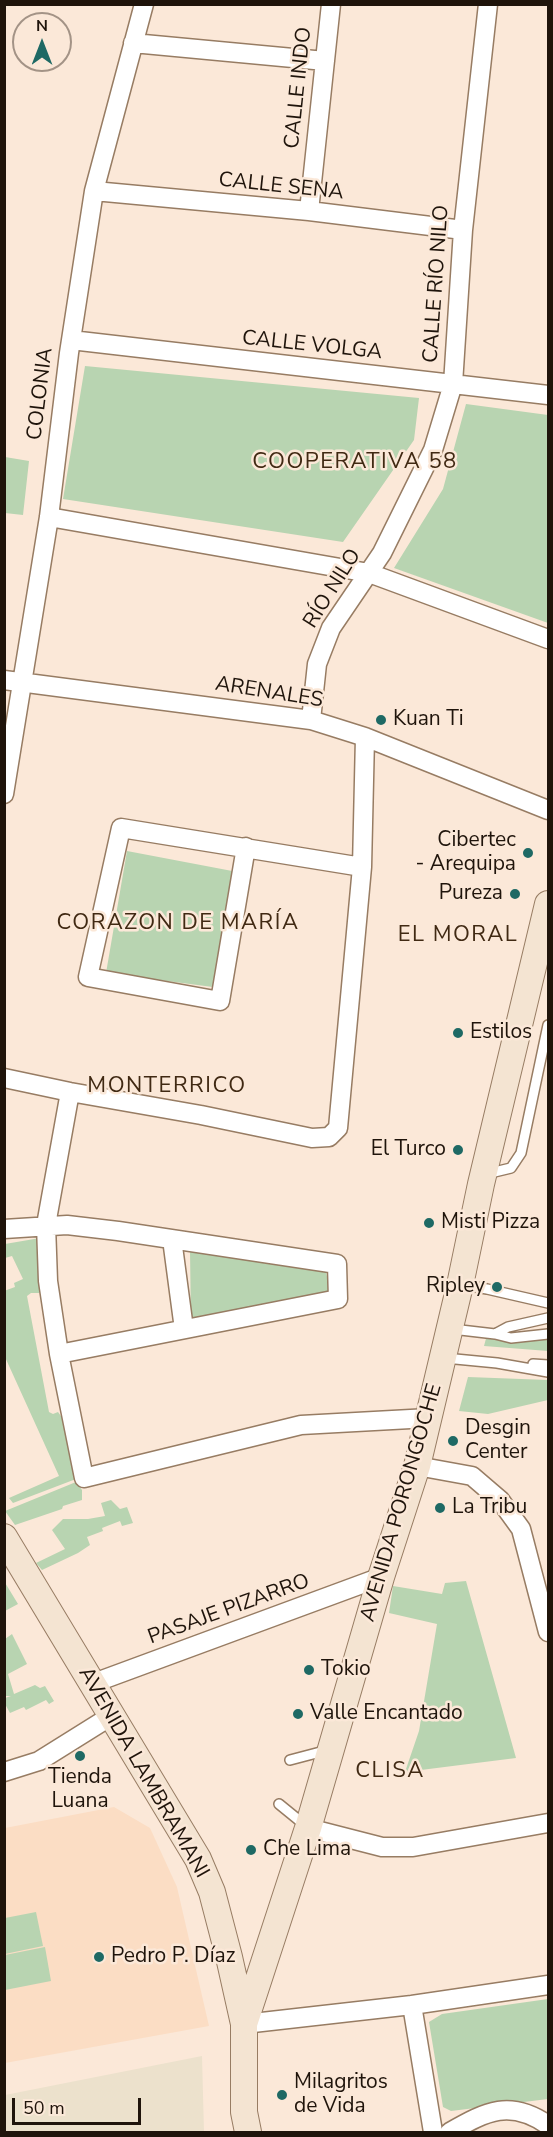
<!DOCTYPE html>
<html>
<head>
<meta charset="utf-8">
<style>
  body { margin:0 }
  #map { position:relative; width:553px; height:2137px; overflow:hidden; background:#fbe8d8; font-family:"Nunito Sans",sans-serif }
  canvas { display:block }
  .frame { position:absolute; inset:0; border:6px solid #1f140b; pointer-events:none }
  .north { position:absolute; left:12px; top:12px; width:60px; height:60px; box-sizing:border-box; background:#fbe8d8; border:2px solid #a39386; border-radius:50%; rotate:0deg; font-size:16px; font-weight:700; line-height:24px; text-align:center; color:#1f140b }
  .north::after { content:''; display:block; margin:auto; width:21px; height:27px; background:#1e6964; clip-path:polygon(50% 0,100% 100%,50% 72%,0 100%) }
  .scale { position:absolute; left:12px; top:2098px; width:129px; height:27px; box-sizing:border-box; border:3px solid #1f140b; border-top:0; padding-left:8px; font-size:18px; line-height:21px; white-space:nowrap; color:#1f140b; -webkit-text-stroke:4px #fbe8d8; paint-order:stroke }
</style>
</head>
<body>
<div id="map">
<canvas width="553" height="2137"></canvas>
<div class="frame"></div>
<div class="north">N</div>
<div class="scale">50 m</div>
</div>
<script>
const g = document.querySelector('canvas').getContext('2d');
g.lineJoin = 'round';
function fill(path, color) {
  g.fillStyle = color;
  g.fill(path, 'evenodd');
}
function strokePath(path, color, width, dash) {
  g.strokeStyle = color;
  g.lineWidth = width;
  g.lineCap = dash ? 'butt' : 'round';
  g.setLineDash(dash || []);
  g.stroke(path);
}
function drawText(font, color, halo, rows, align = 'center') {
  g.font = font + ' "Nunito Sans",sans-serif';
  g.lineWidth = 5;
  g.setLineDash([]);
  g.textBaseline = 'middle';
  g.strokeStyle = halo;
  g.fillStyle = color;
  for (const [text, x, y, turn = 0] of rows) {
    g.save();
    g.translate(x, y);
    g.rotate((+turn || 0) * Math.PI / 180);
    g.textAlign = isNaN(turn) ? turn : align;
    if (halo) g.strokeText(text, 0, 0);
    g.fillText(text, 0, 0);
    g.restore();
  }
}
const industrial = new Path2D(`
  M202,2056L204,2132H5V2095Z`);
const built = new Path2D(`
  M114,1807L150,1828L177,1887L209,2026L5,2063V1828Z`);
const green = new Path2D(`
  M85,366L419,398L414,440L343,542L63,499Z
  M466,404L548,415V623L394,568L443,489Z
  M5,457L29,461L23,515L5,513Z
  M127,851L248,874L228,989L106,973Z
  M40,1238L39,1293H31L27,1296L49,1412L53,1414L58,1412L63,1419L76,1479L13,1503L9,1498L59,1476L5,1357L4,1291L15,1287L14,1283L23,1279L12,1256L5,1258V1244Z
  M190,1250L325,1266L331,1298L191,1325Z
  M488,1331L548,1339V1351L484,1346Z
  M468,1377L548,1380V1400L488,1414L459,1411Z
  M76,1482L82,1490V1500L63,1506L62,1509L15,1525L5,1511Z
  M111,1500L120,1509L127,1507L133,1523L122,1526L120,1521L102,1528L103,1531L87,1537L90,1545L78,1553L42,1570L36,1563L65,1549L52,1530L63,1519H88L105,1516L101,1503Z
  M4,1581L18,1604L5,1611H4Z
  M466,1581L516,1758L405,1772L419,1731L437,1624L389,1613L393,1586L442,1594L445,1583Z
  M12,1634L27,1664L8,1674L14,1694L35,1685L40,1688L45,1686L54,1701L49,1704L46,1700L26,1710L24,1707L10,1713L5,1704V1698L11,1696H5V1639Z
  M36,1912L43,1946L5,1954V1918Z
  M45,1947L51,1981L5,1990V1955Z
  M548,1999V2099L451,2111L443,2107L429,2022L442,2014Z`);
const service = new Path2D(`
  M486,1174L511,1168L521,1153L548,1025
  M463,1285L487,1289L548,1303
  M452,1329L495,1334L508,1327L548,1318
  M495,1334L511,1338L548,1334
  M445,1358L497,1363L548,1372
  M533,1364L548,1365
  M290,1760L328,1750
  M279,1804L306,1826`);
const minor = new Path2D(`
  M133,43L325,61
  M94,191L309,211L463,230
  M309,211L331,4
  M71,340L548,395
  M49,517L369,573L548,639
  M4,680L311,720L365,737L548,810
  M311,720L317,664L331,628L382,553L433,450L453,384L463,230L488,4
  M4,794L49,517L69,353L94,191L144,4
  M246,847L220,1001L88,977L121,828L362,867
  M4,1078L70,1092L201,1115L312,1138L329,1137L338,1128L362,867L365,737
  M70,1092L46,1225L48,1281L59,1354L84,1478L301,1425L429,1418
  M4,1229L67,1225L118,1231L337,1264L338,1299L59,1354
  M172,1239L184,1329
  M417,1466L472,1476L500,1500L521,1529L548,1632
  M91,1684L381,1577
  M4,1772L39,1761L111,1716
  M308,1828L382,1847H413L548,1823
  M412,2005L433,2132
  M244,2024L412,2005L548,1985
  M450,2132C487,2111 510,2099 548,2125`);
const secondary = new Path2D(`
  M4,1537L198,1859L212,1892L229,1957L244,2024V2112L248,2132
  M244,2024L308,1828L381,1577L417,1466L460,1285L481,1184L548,904`);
const markers = [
  [381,720,6,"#1e6964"],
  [528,853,6,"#1e6964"],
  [515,894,6,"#1e6964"],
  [458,1033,6,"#1e6964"],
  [458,1150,6,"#1e6964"],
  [429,1223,6,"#1e6964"],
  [497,1287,6,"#1e6964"],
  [453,1441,6,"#1e6964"],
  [440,1508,6,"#1e6964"],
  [309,1670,6,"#1e6964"],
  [298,1714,6,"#1e6964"],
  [80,1756,6,"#1e6964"],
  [251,1850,6,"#1e6964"],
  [99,1957,6,"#1e6964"],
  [282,2095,6,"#1e6964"]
];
const streetNames = [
  ["CALLE INDO",299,88,-84],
  ["CALLE SENA",281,187,6],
  ["CALLE RÍO NILO",437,284,-86],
  ["CALLE VOLGA",312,346,6],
  ["COLONIA",41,394,-83],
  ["RÍO NILO",333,589,-58],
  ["ARENALES",269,693,9],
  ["AVENIDA PORONGOCHE",402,1503,-74],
  ["PASAJE PIZARRO",229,1610,-20],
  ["AVENIDA LAMBRAMANI",143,1773,60]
];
const poiNames = [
  ["Kuan Ti",393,720],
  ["Cibertec",516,841,"right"],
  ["- Arequipa",516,865,"right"],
  ["Pureza",503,894,"right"],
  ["Estilos",470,1033],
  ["El Turco",446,1150,"right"],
  ["Misti Pizza",441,1223],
  ["Ripley",485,1287,"right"],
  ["Desgin",465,1429],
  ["Center",465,1453],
  ["La Tribu",452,1508],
  ["Tokio",321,1670],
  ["Valle Encantado",310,1714],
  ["Tienda",80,1778,"center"],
  ["Luana",80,1802,"center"],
  ["Che Lima",263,1850],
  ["Pedro P. Díaz",111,1957],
  ["Milagritos",294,2083],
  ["de Vida",294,2107]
];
const neighbourhoodNames = [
  ["COOPERATIVA 58",355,463],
  ["CORAZON DE MARÍA",178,924],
  ["EL MORAL",458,936],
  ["MONTERRICO",167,1087],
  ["CLISA",390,1772]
];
fill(industrial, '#ece1cc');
fill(built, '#fbddc4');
fill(green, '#b8d4b1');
strokePath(service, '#977c63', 12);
strokePath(minor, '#977c63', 21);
strokePath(secondary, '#977c63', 28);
strokePath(service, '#fff', 9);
strokePath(minor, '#fff', 18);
strokePath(secondary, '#f4e4d2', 26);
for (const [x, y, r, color] of markers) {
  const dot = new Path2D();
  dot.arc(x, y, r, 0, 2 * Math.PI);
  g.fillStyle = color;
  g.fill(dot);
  strokePath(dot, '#fbe8d8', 2);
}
drawText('21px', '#1f140b', '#fbe8d8', streetNames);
drawText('21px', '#1f140b', '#fbe8d8', poiNames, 'left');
g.letterSpacing = '1.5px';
drawText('22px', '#402913', '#fbe8d8', neighbourhoodNames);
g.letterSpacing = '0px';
</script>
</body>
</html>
